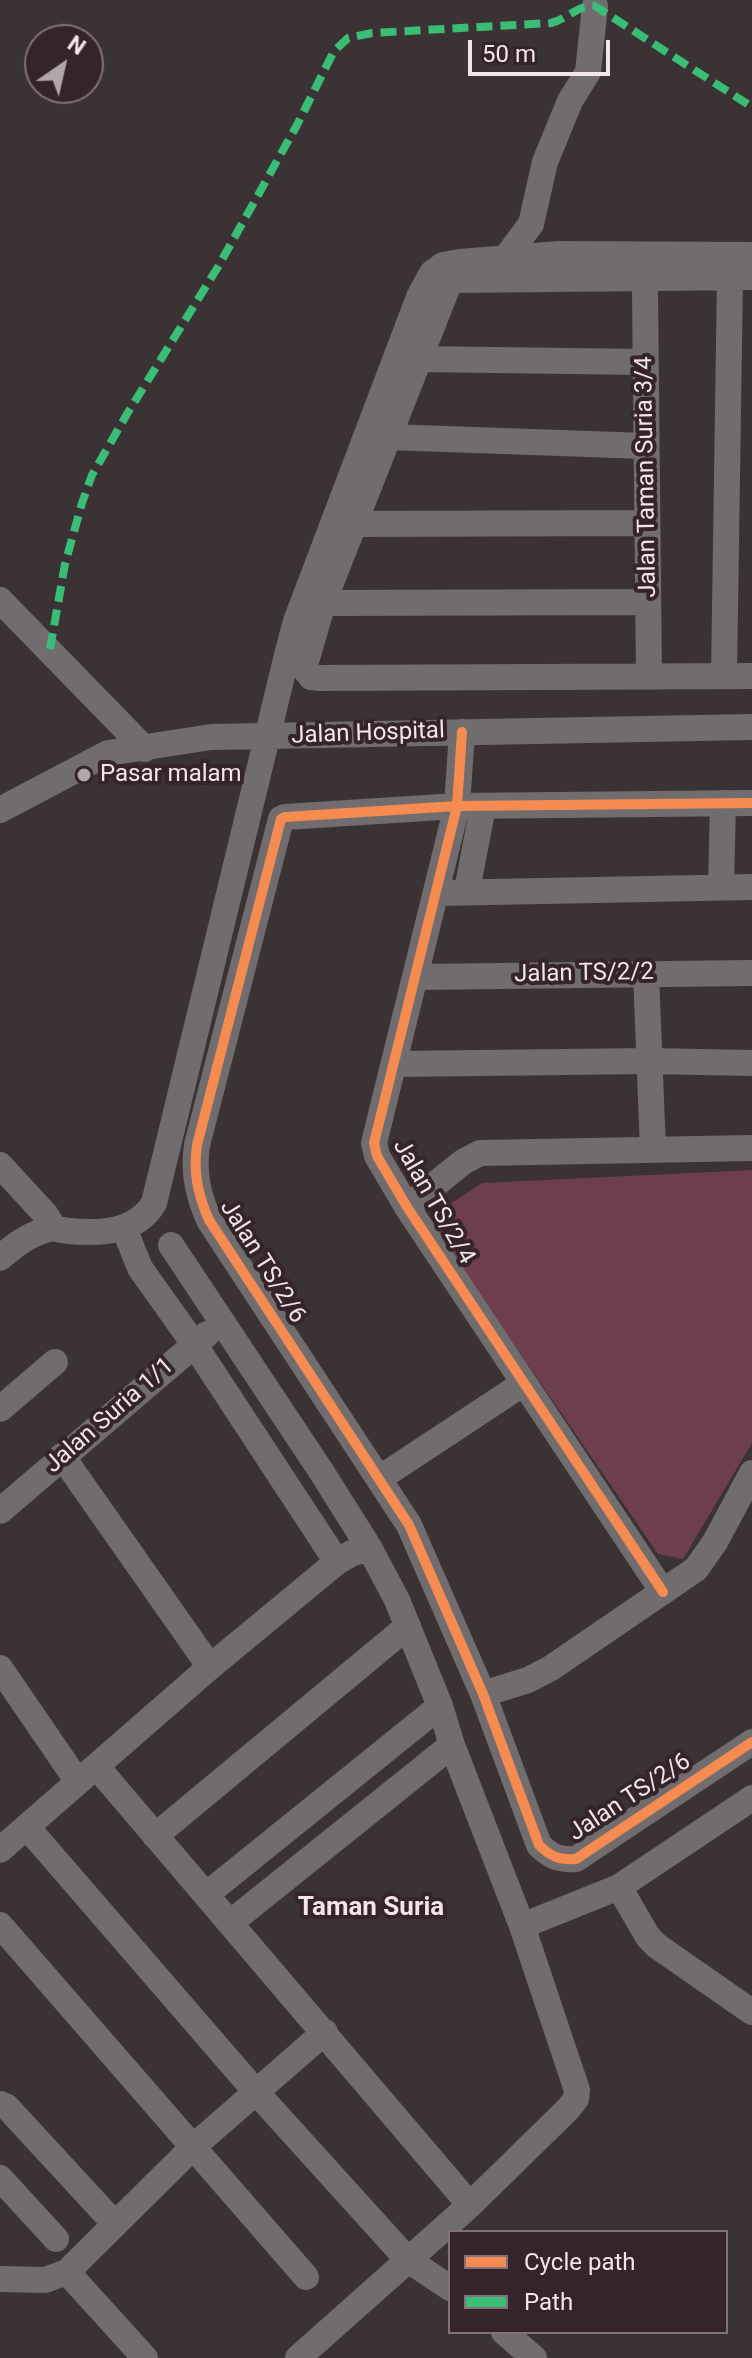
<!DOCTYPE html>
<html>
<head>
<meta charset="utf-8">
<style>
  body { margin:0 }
  #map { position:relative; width:752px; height:2358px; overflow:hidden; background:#3b3234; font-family:Roboto,sans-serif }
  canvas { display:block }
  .legend { position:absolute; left:448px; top:2230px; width:280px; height:104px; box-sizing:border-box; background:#352429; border:2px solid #807276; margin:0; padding:10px 14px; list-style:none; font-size:24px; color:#f1e6e9 }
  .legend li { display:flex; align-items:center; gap:16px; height:40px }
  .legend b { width:40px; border:2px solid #807276 }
  .north { position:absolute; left:24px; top:24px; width:80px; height:80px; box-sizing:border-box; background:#352429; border:2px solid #807276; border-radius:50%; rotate:34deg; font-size:22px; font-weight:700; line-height:32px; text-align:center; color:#f1e6e9 }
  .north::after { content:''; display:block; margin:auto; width:28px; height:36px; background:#b1a7aa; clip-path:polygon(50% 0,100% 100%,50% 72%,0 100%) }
  .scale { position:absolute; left:468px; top:40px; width:142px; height:36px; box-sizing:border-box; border:4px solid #f1e6e9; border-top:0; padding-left:10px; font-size:24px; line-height:28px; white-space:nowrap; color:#f1e6e9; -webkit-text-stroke:6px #352429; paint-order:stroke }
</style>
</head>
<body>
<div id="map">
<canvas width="752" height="2358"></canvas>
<ul class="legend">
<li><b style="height:10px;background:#f68b52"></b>Cycle path</li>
<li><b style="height:10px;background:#3abd76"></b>Path</li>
</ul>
<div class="north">N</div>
<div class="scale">50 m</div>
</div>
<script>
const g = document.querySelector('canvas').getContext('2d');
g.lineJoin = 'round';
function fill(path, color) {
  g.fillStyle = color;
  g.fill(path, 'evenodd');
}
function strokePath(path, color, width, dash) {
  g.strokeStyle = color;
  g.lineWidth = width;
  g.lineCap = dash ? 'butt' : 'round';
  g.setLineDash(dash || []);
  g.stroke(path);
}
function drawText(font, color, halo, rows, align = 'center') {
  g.font = font + ' Roboto,sans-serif';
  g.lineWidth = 8;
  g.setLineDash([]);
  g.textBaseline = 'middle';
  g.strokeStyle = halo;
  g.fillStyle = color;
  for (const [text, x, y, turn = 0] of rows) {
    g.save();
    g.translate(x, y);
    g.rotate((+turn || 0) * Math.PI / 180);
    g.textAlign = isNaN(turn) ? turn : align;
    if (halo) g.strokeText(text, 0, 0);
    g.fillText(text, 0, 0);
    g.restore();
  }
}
const green = new Path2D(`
  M752,1170V1443L683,1559L658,1554L428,1219L482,1183Z`);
const minor = new Path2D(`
  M507,256L531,224L545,162L570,101L588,72L595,6
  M752,277L454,280L448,286L323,603L304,668L311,677L320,678L752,676
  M648,279L645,285V293L649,676
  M419,359L645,362
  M388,437L646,446
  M354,524L647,523
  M0,600L145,749
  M323,603L648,602
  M724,675L730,278
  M462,732L457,806L374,1143L377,1156L407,1207L663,1592
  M752,803L457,806L285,817L281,819L197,1145C193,1173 198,1195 209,1220L409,1525L483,1694L539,1845C551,1857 559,1860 576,1859L752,1742
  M0,810L108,753L211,737L752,727
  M721,886L723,803
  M467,890L483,807
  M438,893L752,887
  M646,973L653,1150
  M417,977L752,973
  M395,1064L649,1061L752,1063
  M0,1165L46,1215L54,1228
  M407,1207L463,1162L480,1153L752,1148
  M124,1228L140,1268L194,1344L337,1562
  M171,1245L321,1471L370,1549L397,1600L440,1706L452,1745L522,1926L577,2090L576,2099L568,2109L470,2205L298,2358
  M0,1258C15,1245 29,1234 49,1229C56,1228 61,1230 68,1231C100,1234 136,1233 154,1203L288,651L296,621L419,297L432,273L443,265L460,262L559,254L752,255
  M0,1409L55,1362
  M62,1456L210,1667
  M380,1478L524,1383
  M0,1511L207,1334
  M0,1668L78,1782
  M483,1694L528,1680L551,1668L696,1569L715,1542L752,1473
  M97,1767L470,2205
  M27,1827L256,2092L408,2260L450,2288
  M155,1836L408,1626
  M0,1850L210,1667L337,1562L352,1553L370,1549
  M619,1887L648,1937L657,1946L752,2012
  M207,1894L440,1706
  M230,1923L452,1745
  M0,1925L306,2277
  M522,1926L619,1887L752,1798
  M0,2104L7,2107L114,2223
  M0,2178L56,2239
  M67,2272L145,2358
  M0,2279L45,2280L67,2272L193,2147L325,2032
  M504,2332L534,2358`);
const quiet = new Path2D(`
  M50,649L65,564L82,503L92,475L127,414L218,267L297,125L334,51L348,38L372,33L551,23C568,19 577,5 595,6L752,107`);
const cycleway = new Path2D(`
  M462,732L457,806L374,1143L377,1156L407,1207L663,1592
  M752,803L457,806L285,817L281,819L197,1145C193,1173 198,1195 209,1220L409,1525L483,1694L539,1845C551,1857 559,1860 576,1859L752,1742`);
const markers = [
  [84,775,8,"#b1a7aa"]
];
const streetNames = [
  ["Jalan Taman Suria 3/4",647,477,-91],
  ["Jalan Hospital",368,734,-2],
  ["Jalan TS/2/2",584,974,-1],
  ["Jalan TS/2/4",433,1202,60],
  ["Jalan TS/2/6",262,1262,58],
  ["Jalan Suria 1/1",110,1416,-41],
  ["Jalan TS/2/6",630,1798,-33]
];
const poiNames = [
  ["Pasar malam",100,775]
];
const neighbourhoodNames = [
  ["Taman Suria",371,1908]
];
fill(green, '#6c3e4e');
strokePath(minor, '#716d6e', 26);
strokePath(quiet, '#3abd76', 8, [16, 8]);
strokePath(cycleway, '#f68b52', 10);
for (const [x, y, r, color] of markers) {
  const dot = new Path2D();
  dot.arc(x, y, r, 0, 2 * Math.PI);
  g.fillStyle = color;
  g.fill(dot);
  strokePath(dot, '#352429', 3);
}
drawText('24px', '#f1e6e9', '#352429', streetNames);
drawText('24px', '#f1e6e9', '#352429', poiNames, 'left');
drawText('bold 26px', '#f1e6e9', '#352429', neighbourhoodNames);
</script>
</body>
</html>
